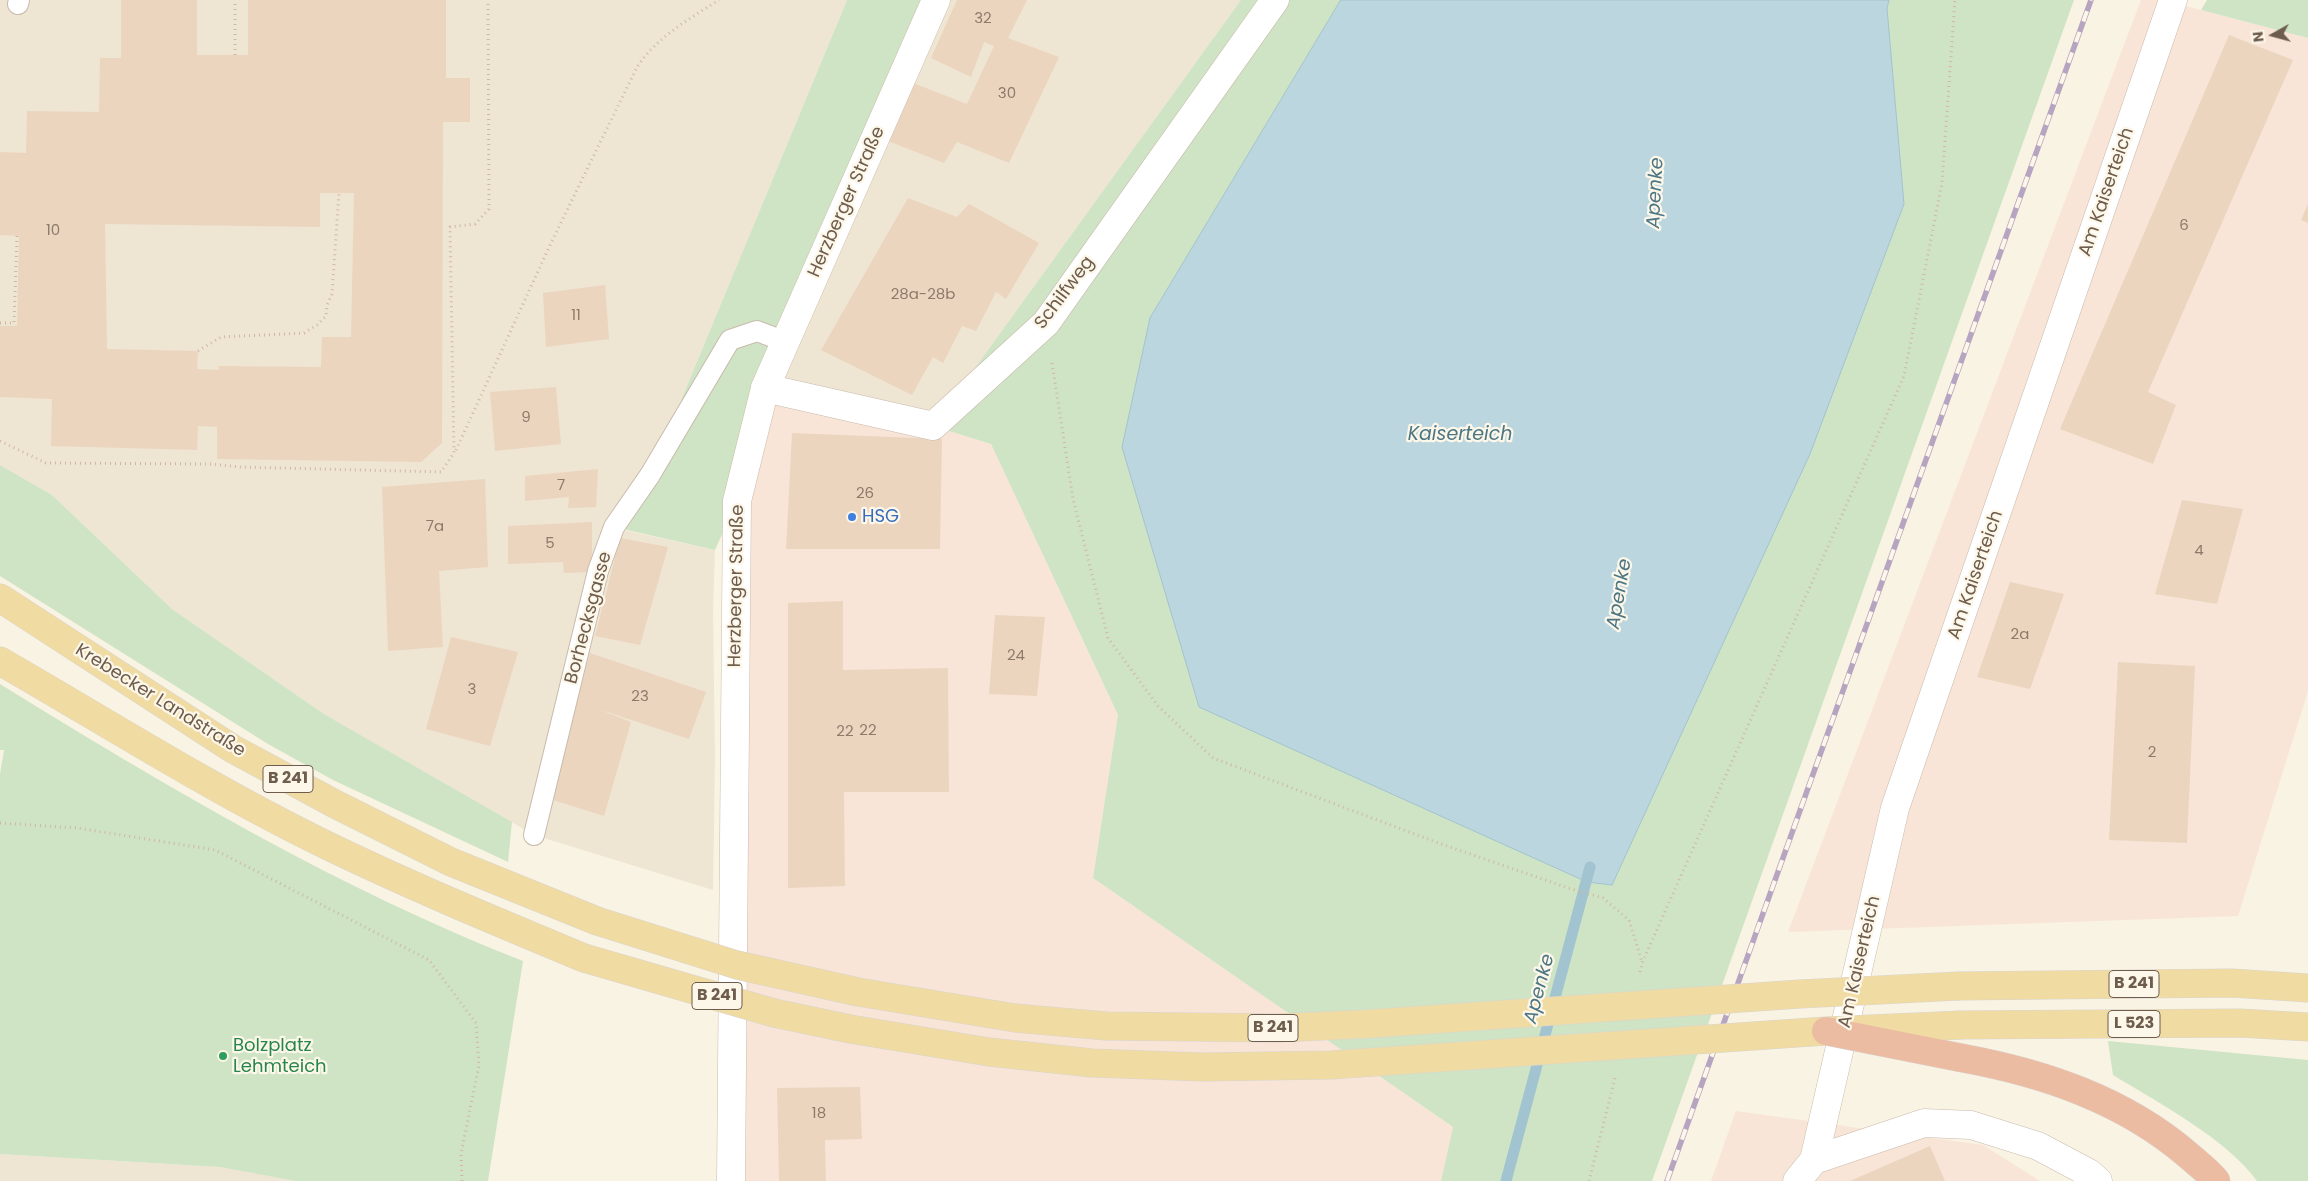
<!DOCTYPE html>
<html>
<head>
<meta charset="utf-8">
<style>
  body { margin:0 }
  #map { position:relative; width:2308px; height:1181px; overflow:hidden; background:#f9f3e3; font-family:Poppins,sans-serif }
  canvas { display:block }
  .north { position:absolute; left:2248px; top:10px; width:50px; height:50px; -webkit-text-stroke:4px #fcf7e9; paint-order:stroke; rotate:263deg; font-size:14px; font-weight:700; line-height:20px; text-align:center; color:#6e5c4d }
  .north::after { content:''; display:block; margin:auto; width:18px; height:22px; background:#6e5c4d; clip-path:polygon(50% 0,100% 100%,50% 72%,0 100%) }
</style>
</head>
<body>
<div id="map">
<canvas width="2308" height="1181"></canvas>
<div class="north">N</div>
</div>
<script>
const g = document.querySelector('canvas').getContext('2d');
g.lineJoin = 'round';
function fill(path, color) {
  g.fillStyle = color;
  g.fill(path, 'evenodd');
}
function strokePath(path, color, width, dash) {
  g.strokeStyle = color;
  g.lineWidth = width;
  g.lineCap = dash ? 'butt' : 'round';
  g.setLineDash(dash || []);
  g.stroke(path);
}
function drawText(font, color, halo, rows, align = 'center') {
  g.font = font + ' Poppins,sans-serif';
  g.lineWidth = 4.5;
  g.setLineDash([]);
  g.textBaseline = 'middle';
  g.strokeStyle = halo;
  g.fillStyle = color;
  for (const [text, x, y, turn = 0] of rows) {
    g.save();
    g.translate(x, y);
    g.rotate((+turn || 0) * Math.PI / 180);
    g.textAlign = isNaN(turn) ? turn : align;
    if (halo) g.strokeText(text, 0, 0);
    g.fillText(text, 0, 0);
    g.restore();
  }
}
const residential = new Path2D(`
  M0,0H847L650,475L615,528L715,550L713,610L715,758L713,890L534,835L324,714L172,609L52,495L0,465Z
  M936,0H1241L933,426L765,388Z
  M0,1154L220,1167L295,1181H0Z`);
const commercial = new Path2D(`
  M2141,0H2162L2308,38V691L2238,916L1788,932Z
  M765,388L933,426L991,444L1118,715L1093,878L1453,1127L1441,1181H731L736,600Z
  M1736,1111L1983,1145L2040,1181H1711Z`);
const green = new Path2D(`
  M847,0H936L786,342L737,501L715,550L614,527L650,475Z
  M1241,0H2074L1652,1181H1441L1453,1127L1093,878L1118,715L991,444L933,426Z
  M2207,0H2308V38L2201,10Z
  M0,465L52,495L172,609L324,714L512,822L508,862L333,780L268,744L0,576Z
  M0,684C168,788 339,889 523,961L488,1181H295L220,1167L0,1154V774L4,750H0Z
  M2108,1041L2308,1060V1181H2257C2227,1139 2157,1102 2113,1075Z`);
const water = new Path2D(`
  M1341,0H1889L1887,8L1904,204L1810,454L1612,885L1587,882L1199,707L1122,447L1150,318Z`);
const stream = new Path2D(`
  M1506,1181L1590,867`);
const building = new Path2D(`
  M121,0H197V55H248V0H446V78H470V122H443L442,443L421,462L217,459V427L198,426L197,450L51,446L52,399L0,397V326H17L19,236L0,235V152L26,153L27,111L99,112L100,58H121ZM320,193H354L351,337H322L321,367L218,366L219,370L197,369L198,351L107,349L105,224L320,227Z
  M957,0H1027L1008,38L1059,57L1009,163L957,142L944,163L888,141L913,83L967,104L994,46L984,42L971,77L931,58Z
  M2229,35L2293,60L2148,392L2176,405L2153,464L2060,429Z
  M908,198L957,217L969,204L1039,243L1006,299L996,292L976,331L962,326L943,363L933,357L912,395L821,350Z
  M2308,204V223L2301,220Z
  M605,285L609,339L546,347L543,293Z
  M556,387L561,444L495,451L490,392Z
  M792,433L942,439L940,549H786Z
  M598,469L596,507L568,508L569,497L525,501V476Z
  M485,479L488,567L439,571L443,647L388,651L382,487Z
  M2182,500L2243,509L2217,604L2155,594Z
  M592,522V572L564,573L563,562L508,564V526Z
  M620,538L668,547L640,645L595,636Z
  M2010,582L2064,594L2030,689L1977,677Z
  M843,601V670L948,668L949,792H844L845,886L788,888V603Z
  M995,615L1045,617L1037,696L989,694Z
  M451,637L518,652L490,746L426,729Z
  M590,653L706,692L689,739L598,709L631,722L604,816L550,799Z
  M2118,662L2195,666L2187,843L2109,840Z
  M860,1087L862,1139L825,1140L826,1181H779L777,1088Z
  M1930,1146L1945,1181H1850Z`);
const path = new Path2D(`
  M235,55V0
  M0,323H14L17,236
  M198,351L221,337L304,333L317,325L326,316L327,305L332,294L339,193
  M1052,363L1073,499L1108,638L1158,706L1213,758L1433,841L1568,888L1603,898L1629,920L1642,962
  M0,441L46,463L210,464L240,467L441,472L454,453L450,227L475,224L489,209L488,0
  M456,450L551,243L637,67C657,37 689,19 719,0
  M0,823L77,828L215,850L429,960L476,1023L479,1065L461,1154L462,1181
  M1640,972L1642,963L1904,376L1942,183L1955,0
  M1589,1181L1615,1078`);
const lane = new Path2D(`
  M18,4L19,0
  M534,835L598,571L614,527L650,475L730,340L757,331L786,342`);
const street = new Path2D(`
  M765,388L933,426L1046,323L1275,0
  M1814,1160L1895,808L2173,0
  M1797,1181L1814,1160L1924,1123L1971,1125L2038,1146L2089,1173L2098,1181`);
const secondary = new Path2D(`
  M731,1181L737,501L765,388L936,0`);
const primary = new Path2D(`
  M0,598L233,749L335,804L451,862L597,921
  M0,661C106,722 210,788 320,842C406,884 495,921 584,958
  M1959,986L2232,983L2308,988
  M1961,1025L2240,1023L2308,1027`);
const highway = new Path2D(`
  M1962,1058C2044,1073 2124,1100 2188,1155C2197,1163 2208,1171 2216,1181`);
const rail = new Path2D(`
  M1667,1181L2091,0`);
const primaryBridge = new Path2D(`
  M597,921L737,965L858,992L1015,1018L1106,1026L1277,1028L1366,1024L1800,994L1959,986
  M584,958L774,1013L850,1029L989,1052L1092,1063L1203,1067L1331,1065L1826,1031L1961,1025`);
const highwayBridge = new Path2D(`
  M1826,1031L1962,1058`);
const markers = [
  [852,517,5,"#3f7fe0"],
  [223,1056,5,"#2e9e5b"]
];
const numberNames = [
  ["32",983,19],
  ["30",1007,94],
  ["6",2184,226],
  ["10",53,231],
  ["28a-28b",923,295],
  ["11",576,316],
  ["9",526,418],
  ["7",561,486],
  ["26",865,494],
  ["7a",435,527],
  ["5",550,544],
  ["4",2199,551],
  ["2a",2020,635],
  ["24",1016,656],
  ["3",472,690],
  ["23",640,697],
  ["22",868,731],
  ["22",845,732],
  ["2",2152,753],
  ["18",819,1114]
];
const shields = [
  [288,779,50],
  [2134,984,50],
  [717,996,50],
  [2134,1024,52],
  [1273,1028,50]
];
const shieldNames = [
  ["B 241",288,779],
  ["B 241",2134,984],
  ["B 241",717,996],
  ["L 523",2134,1024],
  ["B 241",1273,1028]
];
const streetNames = [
  ["Am Kaiserteich",2107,192,-71],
  ["Herzberger Straße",847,202,-66],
  ["Schilfweg",1065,293,-53],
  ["Am Kaiserteich",1976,575,-71],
  ["Herzberger Straße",737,586,-89],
  ["Borhecksgasse",589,618,-75],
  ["Krebecker Landstraße",160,701,32],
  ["Am Kaiserteich",1860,962,-77]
];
const shopNames = [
  ["HSG",862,517]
];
const leisureNames = [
  ["Bolzplatz",233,1046],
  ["Lehmteich",233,1067]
];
const waterNames = [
  ["Apenke",1656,193,-87],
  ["Kaiserteich",1460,435],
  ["Apenke",1620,594,-80],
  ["Apenke",1540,989,-75]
];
fill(residential, '#efe5d3');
fill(commercial, '#f8e5d8');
fill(green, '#cee4c4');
fill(water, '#bbd6df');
strokePath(water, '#a2c4d0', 1);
strokePath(stream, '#a2c4d0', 11);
fill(building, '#ebd5bf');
strokePath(lane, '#c8bbac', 22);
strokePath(street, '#c8bbac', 29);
strokePath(secondary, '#cbbcaa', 29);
strokePath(primary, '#d9d5d1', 29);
strokePath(highway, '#d9d5d1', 29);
strokePath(path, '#cfb8a2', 3, [1, 4]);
strokePath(lane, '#fff', 20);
strokePath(street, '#fff', 28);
strokePath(secondary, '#fff', 28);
strokePath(primary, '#f0dba3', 28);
strokePath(highway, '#ecbca2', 28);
strokePath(rail, '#b6a4c0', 5.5);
strokePath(rail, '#fcf7e9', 4, [11]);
strokePath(primaryBridge, '#d9d5d1', 29, []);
strokePath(highwayBridge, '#d9d5d1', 29, []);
strokePath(primaryBridge, '#f0dba3', 28);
strokePath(highwayBridge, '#ecbca2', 28);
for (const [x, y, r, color] of markers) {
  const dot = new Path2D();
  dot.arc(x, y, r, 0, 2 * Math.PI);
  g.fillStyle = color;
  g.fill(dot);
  strokePath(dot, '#fcf7e9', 2);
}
drawText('15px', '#8d7a6a', null, numberNames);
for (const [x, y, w] of shields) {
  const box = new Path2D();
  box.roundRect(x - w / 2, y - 13.5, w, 27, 4);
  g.fillStyle = '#fcf7e9';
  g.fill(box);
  strokePath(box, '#6e5c4d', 1);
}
drawText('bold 16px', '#6e5c4d', null, shieldNames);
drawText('18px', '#6e5c4d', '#fcf7e9', streetNames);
drawText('18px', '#366cbe', '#fcf7e9', shopNames, 'left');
drawText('18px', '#27864d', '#fcf7e9', leisureNames, 'left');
drawText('italic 19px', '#4d7685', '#fcf7e9', waterNames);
</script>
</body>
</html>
